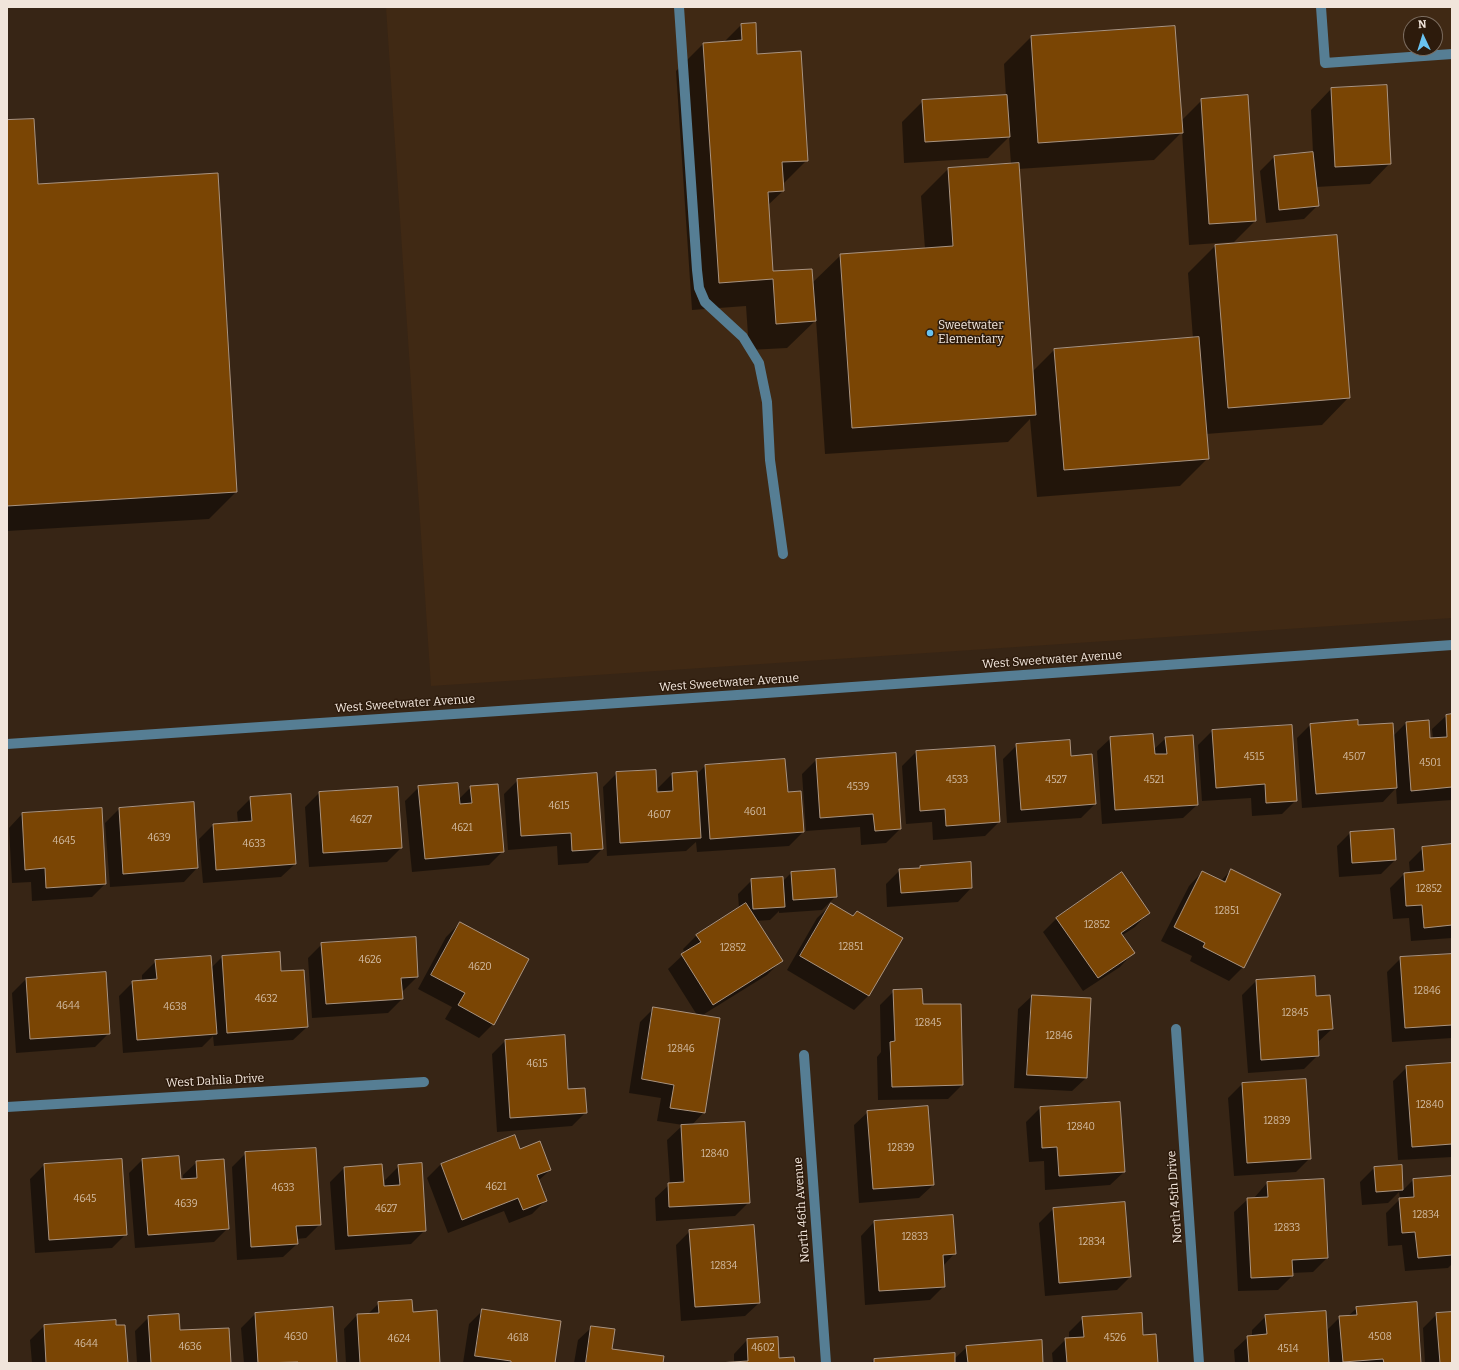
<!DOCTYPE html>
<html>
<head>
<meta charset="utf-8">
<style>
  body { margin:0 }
  #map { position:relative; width:1459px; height:1370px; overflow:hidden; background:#372515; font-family:Bitter,serif }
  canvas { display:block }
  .frame { position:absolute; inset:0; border:8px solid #f1e5db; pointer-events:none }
  .north { position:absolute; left:1403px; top:16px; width:40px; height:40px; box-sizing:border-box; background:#2d1b0c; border:1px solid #7b6c5f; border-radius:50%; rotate:356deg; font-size:11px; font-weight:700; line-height:16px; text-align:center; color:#f1e5db }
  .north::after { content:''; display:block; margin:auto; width:14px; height:18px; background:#69c3f1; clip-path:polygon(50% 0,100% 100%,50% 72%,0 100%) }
</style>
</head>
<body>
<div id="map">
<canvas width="1459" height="1370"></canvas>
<div class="frame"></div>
<div class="north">N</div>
</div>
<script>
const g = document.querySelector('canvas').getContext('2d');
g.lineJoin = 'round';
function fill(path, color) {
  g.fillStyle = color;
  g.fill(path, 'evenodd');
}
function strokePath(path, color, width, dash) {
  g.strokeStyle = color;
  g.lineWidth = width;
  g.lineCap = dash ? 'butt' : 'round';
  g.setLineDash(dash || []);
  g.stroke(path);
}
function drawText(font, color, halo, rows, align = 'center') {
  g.font = font + ' Bitter,serif';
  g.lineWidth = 3;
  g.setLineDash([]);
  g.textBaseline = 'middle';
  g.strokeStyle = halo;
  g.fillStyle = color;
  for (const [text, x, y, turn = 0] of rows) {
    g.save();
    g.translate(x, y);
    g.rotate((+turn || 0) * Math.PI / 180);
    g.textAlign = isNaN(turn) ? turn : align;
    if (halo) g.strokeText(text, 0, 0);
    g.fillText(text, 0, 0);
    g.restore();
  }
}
const built = new Path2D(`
  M386,7H1452V618L431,686ZM1411,24H1435V48H1411Z`);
const shadow = new Path2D(`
  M742,24L807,160L782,185L783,191L767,206L772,272L812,283L841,255L925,249L921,196L948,169L1011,164L1009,137L988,158L904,163L902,122L923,101L1006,96L1004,64L1031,37L1181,121L1202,100L1255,221L1234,242L1189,245L1182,132L1154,160L1018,169L1032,372L1054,350L1193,339L1188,273L1215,246L1349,397L1322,425L1206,434L1208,458L1180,486L1037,497L1030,419L1008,442L825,454L816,320L787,348L749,350L746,306L692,310L676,71L703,44L724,42Z
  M1331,89L1390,163L1370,184L1316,187L1318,205L1304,219L1266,223L1260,171L1274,157L1313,153L1311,110Z
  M7,121L38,185L236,492L209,519L7,531Z
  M1452,715V800L1397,804L1396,788L1383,802L1302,808L1297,738L1311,724L1357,726L1393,736L1406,723L1430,739H1433L1432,729L1446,716Z
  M1212,731L1296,800L1282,814L1252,816L1251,798L1202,801L1198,745Z
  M1111,738L1153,750L1166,738L1197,805L1183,818L1102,824L1097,751Z
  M1017,745L1070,757L1095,804L1081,818L1007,823L1003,759Z
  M916,752L999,822L985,836L933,840L932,822L906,824L902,766Z
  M895,755L900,829L886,843L861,845L860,827L806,831L802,774L816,760Z
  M784,760L787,793L803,832L789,846L697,852L696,842L686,851L607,856L603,787L617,773L659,793L658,788L672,774L696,775L705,766Z
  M518,780L602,849L588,863L558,865L557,846L508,850L504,794Z
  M419,787L459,799L471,787L503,851L489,865L412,872L405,801Z
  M319,793L401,848L387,862L309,867L305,807Z
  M251,798L295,864L281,877L203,883L199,839L213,825L238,823L237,812Z
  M193,803L197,868L184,882L110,887L105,823L119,809Z
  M22,814L105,884L92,897L32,901L31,882L12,883L9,828Z
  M1350,833L1395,860L1381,874L1339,877L1337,846Z
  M1452,845V938L1411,941L1409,918L1393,919L1390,888L1404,874L1410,873L1409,862L1423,848Z
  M921,867L971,888L958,902L887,907L886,884L900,870L919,869Z
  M1231,870L1243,967L1229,981L1190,961L1192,956L1161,941L1189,886L1202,872L1221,881Z
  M791,873L836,896L822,910L779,913V911L770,920L756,921L781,961L767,975L701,1016L704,1112L691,1126L749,1202L735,1216L656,1221L655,1198L670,1184L667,1140L683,1125L657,1121L661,1098L629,1093L640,1022L654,1008L697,1015L668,969L685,953L683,949L697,935L739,908L738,894L752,880L782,882Z
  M831,905L852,917L857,912L902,939L868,996L854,1010L787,970L817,918Z
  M1148,913L1135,927L1121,936L1133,953L1120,967L1083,991L1043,932L1057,918Z
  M460,923L493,1024L479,1038L445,1019L452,1007L418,989L446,937Z
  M322,944L417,977L403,991H401L402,999L388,1013L312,1018L308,958Z
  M1452,955V1038L1392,1042L1387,972L1401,958Z
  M222,957L280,972L307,1027L293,1040L214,1046L213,1036L202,1047L123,1053L119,996L133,982L142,981V975L156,961L211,968Z
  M105,973L109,1033L95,1047L16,1053L12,993L26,979Z
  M1256,981L1315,997L1332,1029L1317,1043L1318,1055L1304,1069L1248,1073L1242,995Z
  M894,991L922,1006L962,1085L948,1099L878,1100L877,1057L881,1052L880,1005Z
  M1032,996L1086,1078L1072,1091L1014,1088L1018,1009Z
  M505,1041L567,1090L586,1112L572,1126L497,1132L492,1054Z
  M1452,1064V1157L1398,1160L1393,1081L1407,1067Z
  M1242,1084L1310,1158L1296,1172L1234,1176L1228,1098Z
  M1040,1108L1124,1172L1110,1185L1045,1190L1044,1161L1029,1162L1026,1122Z
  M868,1112L933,1185L919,1198L859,1203L854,1125Z
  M519,1150L550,1170L538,1181L546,1200L532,1214L509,1223L504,1211L448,1233L427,1178L441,1164Z
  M246,1153L320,1224L306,1238L296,1239L297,1244L283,1257L237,1260L232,1167Z
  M143,1159L180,1180H183V1175L197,1162L228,1228L214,1242L135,1248L129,1173Z
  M121,1160L126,1234L112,1248L35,1253L30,1179L44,1165Z
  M381,1165L383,1187H385V1180L399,1166L425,1230L411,1244L335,1250L330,1182L344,1168Z
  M1401,1166L1402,1191L1413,1180L1452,1177V1264L1448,1268L1405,1271L1402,1245L1388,1246L1386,1213L1400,1199L1399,1192L1388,1203L1362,1205L1360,1182L1374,1168Z
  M1267,1183L1327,1258L1313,1272L1292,1273V1276L1278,1290L1238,1291L1234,1212L1248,1199L1254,1198Z
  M1124,1203L1130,1277L1117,1290L1045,1296L1039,1223L1053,1209Z
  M874,1222L955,1253L943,1266L944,1286L930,1300L865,1305L861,1236Z
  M690,1231L759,1303L745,1316L681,1321L676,1245Z
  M379,1303L412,1313L439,1363H346L344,1329L357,1315H367Z
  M332,1308L336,1363H244L241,1328L255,1314Z
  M1357,1308L1420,1363H1235L1234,1350L1248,1337L1252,1336V1330L1266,1316L1326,1331L1340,1317L1348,1316Z
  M483,1310L554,1363H463L469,1324Z
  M1452,1313V1363H1425L1423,1328L1437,1314Z
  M149,1317L179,1331L230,1363H137L135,1331Z
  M1083,1318L1143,1336L1157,1363H1053L1052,1353L1066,1339H1069V1332Z
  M44,1326H115L127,1363H32L30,1340Z
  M592,1327L611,1349L662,1363H574L578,1340Z
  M747,1340L779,1359L794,1363H734V1354Z
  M967,1347L1042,1363H871L874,1359H954Z`);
const building = new Path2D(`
  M756,23L757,54L801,51L808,161L782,162L784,191L768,192L773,271L812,269L816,321L776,324L773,279L719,283L703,43L742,40L741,24Z
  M1175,26L1183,133L1038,143L1031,36Z
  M1387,85L1391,164L1335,167L1331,88Z
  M1007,95L1010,137L925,142L922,100Z
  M1248,95L1256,221L1209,224L1201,99Z
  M34,119L38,184L218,173L237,492L7,506V120Z
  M1313,152L1319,206L1279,210L1274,156Z
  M1019,163L1036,415L852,428L840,254L953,246L948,168Z
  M1337,235L1350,398L1228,408L1215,245Z
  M1199,337L1209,459L1064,470L1054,349Z
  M1452,714V787L1411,791L1406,722L1429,720L1430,738L1447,737L1446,715Z
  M1358,720V725L1393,723L1397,788L1316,794L1310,724Z
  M1292,725L1297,801L1266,803L1265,784L1216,788L1212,730Z
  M1153,734L1155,754H1167L1165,737L1193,735L1198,805L1115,810L1110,737Z
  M1070,740L1071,756L1092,754L1096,804L1021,810L1016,744Z
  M995,746L1000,822L946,826L945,809L920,811L916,751Z
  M896,753L901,829L875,831L873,814L820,818L816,759Z
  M785,759L788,792L801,791L804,832L710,839L705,765Z
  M656,770L657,792L673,791L672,773L697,771L701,838L620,843L616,772Z
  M597,773L603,849L572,851L571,833L521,836L517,779Z
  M458,783L460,804L472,803L470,786L498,784L504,852L425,859L418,786Z
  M398,787L402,848L323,853L319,792Z
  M291,794L296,864L216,870L213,824L252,821L250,797Z
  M194,802L198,868L123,874L119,808Z
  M102,808L106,884L46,888L45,868L25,870L22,813Z
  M1394,829L1396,860L1352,863L1350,832Z
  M1452,844V925L1424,928L1422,905L1406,906L1404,873L1424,871L1422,847Z
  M971,862L972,888L901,893L899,869L920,868V866Z
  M835,869L837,897L793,900L791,872Z
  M1231,869L1281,894L1244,968L1203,947L1205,943L1174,927L1202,871L1225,882Z
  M1122,872L1150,913L1121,933L1135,953L1098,978L1056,918Z
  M783,877L785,907L753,909L751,879Z
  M746,903L783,961L713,1005L681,954L701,942L696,935Z
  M831,903L853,916L857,911L903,938L869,996L800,956Z
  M460,922L529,959L494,1025L458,1005L465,993L431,975Z
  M416,937L418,977L401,978L403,999L326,1004L321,943Z
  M280,952L281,971L304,970L308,1027L227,1033L222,956Z
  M1452,954V1025L1405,1028L1400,957Z
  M211,956L217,1034L137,1040L132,981L157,979L155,960Z
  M106,972L110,1034L30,1039L26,978Z
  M1315,976L1316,996L1330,995L1333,1029L1318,1030L1319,1056L1261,1060L1256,980Z
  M922,989L923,1004H961L963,1085L892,1087L890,1042L895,1041L893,990Z
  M1032,995L1091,998L1087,1078L1027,1075Z
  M653,1007L720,1018L705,1113L670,1108L674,1085L642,1079Z
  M565,1035L568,1089L585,1088L587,1113L510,1118L505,1040Z
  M1452,1063V1144L1412,1147L1406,1066Z
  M1306,1079L1311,1159L1247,1163L1242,1083Z
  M1120,1102L1125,1172L1059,1176L1057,1147L1042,1148L1040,1107Z
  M928,1106L934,1185L873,1189L867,1111Z
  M745,1122L750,1203L669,1207L668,1183L684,1182L681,1125Z
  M515,1135L520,1149L540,1141L551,1170L537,1175L547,1201L523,1210L518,1198L462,1220L441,1164Z
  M316,1148L321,1225L296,1226L298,1244L251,1247L245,1152Z
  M179,1156L181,1179L197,1178L196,1161L224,1159L229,1229L148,1235L142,1159Z
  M122,1159L127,1235L49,1240L44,1164Z
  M422,1163L426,1231L348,1236L344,1167L382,1164L384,1186L400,1185L398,1165Z
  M1402,1165L1403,1190L1376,1192L1374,1167Z
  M1452,1176V1255L1418,1258L1415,1232L1402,1233L1399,1198L1414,1197L1413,1179Z
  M1324,1179L1328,1258L1292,1260L1293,1276L1251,1278L1247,1198L1268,1197L1267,1182Z
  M1125,1202L1131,1277L1059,1283L1053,1208Z
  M953,1215L956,1254L943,1255L945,1287L879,1291L874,1221Z
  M754,1225L760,1303L695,1307L689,1230Z
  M412,1300L413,1312L437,1310L440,1363H360L357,1314L379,1313L378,1302Z
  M1417,1302L1421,1363H1384L1383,1359L1343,1362L1339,1316L1357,1315L1356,1307Z
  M333,1307L337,1363H298V1362L258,1363L255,1313Z
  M482,1309L561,1321L555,1363H511V1361L475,1356Z
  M1326,1311L1329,1363H1249L1247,1336L1267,1334L1265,1315Z
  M1452,1312V1363H1440L1436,1313Z
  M1142,1313L1143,1335L1156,1334L1158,1363H1067L1065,1338L1084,1337L1082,1317Z
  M179,1314L180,1330L229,1328L231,1363H151L148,1316Z
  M116,1320V1325H125L128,1363H46L44,1325Z
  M591,1326L615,1329L612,1349L664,1356L663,1363H586Z
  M778,1337L779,1358L794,1357L795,1363H718L748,1361L747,1339Z
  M1042,1340L1043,1363H968L966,1346Z
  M955,1353V1363H874V1359Z`);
const minor = new Path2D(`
  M679,7L697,270L699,288L705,302L743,337L759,363L767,402L770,460L783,554
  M1321,7L1325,63L1452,54
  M7,744L752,694L1452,645
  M1176,1029L1199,1363
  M804,1055L826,1363
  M7,1107L424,1082`);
const markers = [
  [930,333,4,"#69c3f1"]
];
const numberNames = [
  ["4515",1254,757],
  ["4507",1354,757],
  ["4501",1430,763],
  ["4533",957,780],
  ["4527",1056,780],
  ["4521",1154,780],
  ["4539",858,787],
  ["4615",559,806],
  ["4601",755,812],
  ["4607",659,815],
  ["4627",361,820],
  ["4621",462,828],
  ["4639",159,838],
  ["4645",64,841],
  ["4633",254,844],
  ["12852",1429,889],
  ["12851",1227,911],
  ["12852",1097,925],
  ["12851",851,947],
  ["12852",733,948],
  ["4626",370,960],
  ["4620",480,967],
  ["12846",1427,991],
  ["4632",266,999],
  ["4644",68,1006],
  ["4638",175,1007],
  ["12845",1295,1013],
  ["12845",928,1023],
  ["12846",1059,1036],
  ["12846",681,1049],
  ["4615",537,1064],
  ["12840",1430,1105],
  ["12839",1277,1121],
  ["12840",1081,1127],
  ["12839",901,1148],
  ["12840",715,1154],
  ["4621",496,1187],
  ["4633",283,1188],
  ["4645",85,1199],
  ["4639",186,1204],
  ["4627",386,1209],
  ["12834",1426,1215],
  ["12833",1287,1228],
  ["12833",915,1237],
  ["12834",1092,1242],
  ["12834",724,1266],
  ["4630",296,1337],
  ["4508",1380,1337],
  ["4618",518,1338],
  ["4526",1115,1338],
  ["4624",399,1339],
  ["4644",86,1344],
  ["4636",190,1347],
  ["4602",763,1348],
  ["4514",1288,1349]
];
const poiNames = [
  ["Sweetwater",938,326],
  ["Elementary",938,340]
];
const streetNames = [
  ["West Sweetwater Avenue",1052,660,-4],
  ["West Sweetwater Avenue",729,683,-4],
  ["West Sweetwater Avenue",405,704,-4],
  ["West Dahlia Drive",215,1081,-3],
  ["North 45th Drive",1175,1197,-94],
  ["North 46th Avenue",802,1210,-94]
];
fill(built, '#402914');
fill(shadow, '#0007');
fill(building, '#7a4504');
strokePath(building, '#a99380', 1);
strokePath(minor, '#567e94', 10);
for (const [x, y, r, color] of markers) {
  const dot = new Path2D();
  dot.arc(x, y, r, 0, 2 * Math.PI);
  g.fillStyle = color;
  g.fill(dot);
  strokePath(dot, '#2d1b0c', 1.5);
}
drawText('10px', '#d3bda5', null, numberNames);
drawText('12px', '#f1e5db', '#2d1b0c', poiNames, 'left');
drawText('12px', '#f1e5db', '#2d1b0c', streetNames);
</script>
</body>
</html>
